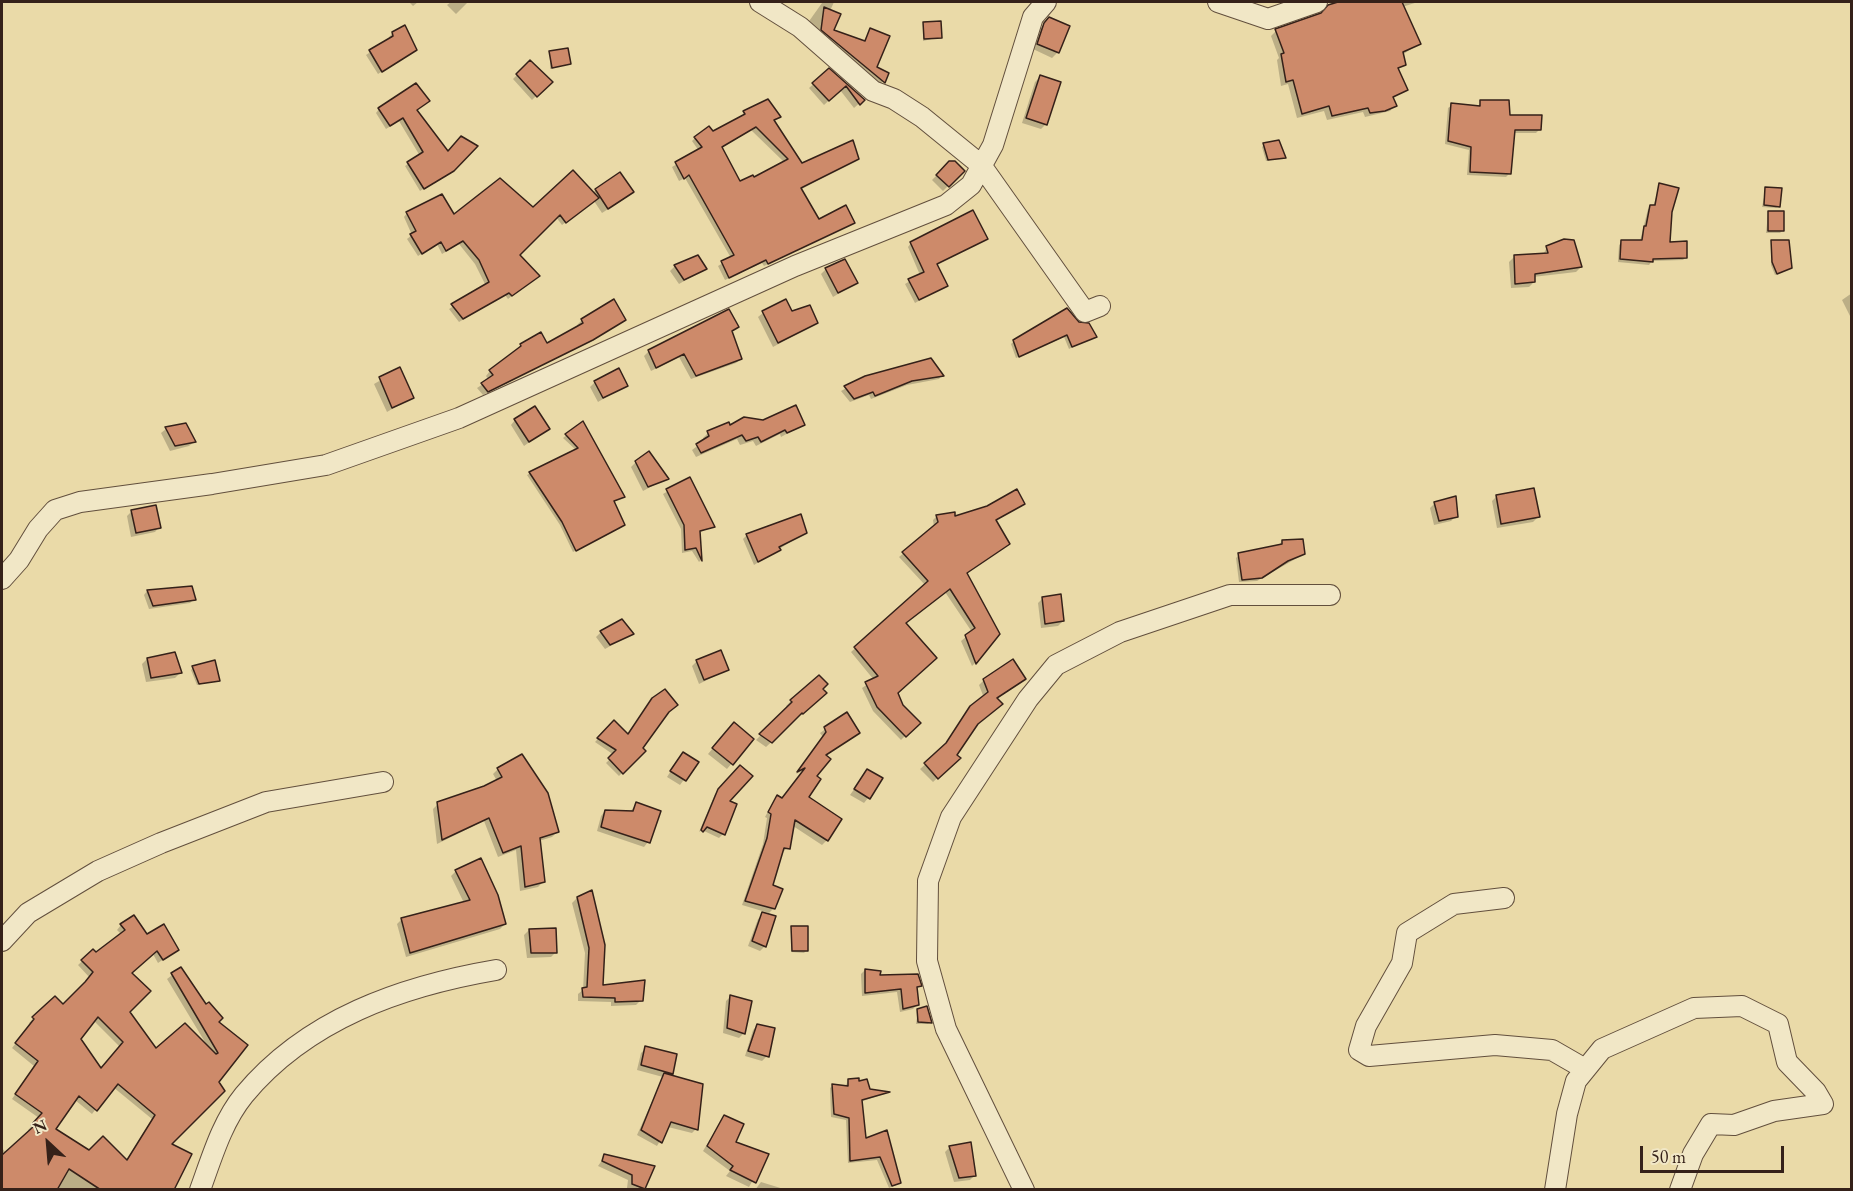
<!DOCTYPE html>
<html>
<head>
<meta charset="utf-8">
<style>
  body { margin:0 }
  #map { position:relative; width:1853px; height:1191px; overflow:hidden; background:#eadaa8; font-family:"EB Garamond",serif }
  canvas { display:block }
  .frame { position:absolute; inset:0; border:3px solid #352119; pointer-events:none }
  .north { position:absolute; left:18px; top:1113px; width:60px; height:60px; -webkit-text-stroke:4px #f1e7c6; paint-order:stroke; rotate:334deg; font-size:16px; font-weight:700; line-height:24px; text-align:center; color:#352119 }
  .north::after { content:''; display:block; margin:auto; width:21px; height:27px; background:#352119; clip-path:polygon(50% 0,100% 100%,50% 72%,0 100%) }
  .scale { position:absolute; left:1640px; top:1146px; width:144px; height:27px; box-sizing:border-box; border:3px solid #352119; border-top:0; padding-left:8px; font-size:18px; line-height:21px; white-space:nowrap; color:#352119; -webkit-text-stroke:4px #f1e7c6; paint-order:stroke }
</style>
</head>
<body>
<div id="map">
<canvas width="1853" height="1191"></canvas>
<div class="frame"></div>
<div class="north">N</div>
<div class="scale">50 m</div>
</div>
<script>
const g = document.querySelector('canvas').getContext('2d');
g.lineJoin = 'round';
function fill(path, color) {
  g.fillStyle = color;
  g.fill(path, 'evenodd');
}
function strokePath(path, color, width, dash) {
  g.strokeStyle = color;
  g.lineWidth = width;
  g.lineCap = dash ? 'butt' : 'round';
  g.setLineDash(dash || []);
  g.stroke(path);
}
const shadow = new Path2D(`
  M409,2H418L413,6Z
  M451,2H468L456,14L447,5Z
  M805,2H834L830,11L832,31L863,42L870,30L875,67L887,74L880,85L807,24L822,3Z
  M1343,2H1418L1402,7L1419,44L1402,55L1404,64L1397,70L1406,90L1392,99L1395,105L1390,111L1365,117L1363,112L1327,120L1324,111L1297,118L1288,84L1281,86L1277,60L1279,58L1271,36L1277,30L1321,15L1329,7Z
  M1049,19L1068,27L1057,53L1052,58L1033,49L1039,30Z
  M923,24L940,37L923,41Z
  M393,33L416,50L378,74L366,55L390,39L389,37Z
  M550,52L570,64L550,69Z
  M530,62L550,82L532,100L513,79Z
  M829,70L863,100L854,108L840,90L824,105L809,88Z
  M1040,77L1046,124L1041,129L1022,123L1035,82Z
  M768,101L779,117L773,121L801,165L857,159L800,190L818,222H853L764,266L762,263L725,280L718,266L731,258L685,178L679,181L672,167L699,151L692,141L695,138L712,133L741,118L744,113ZM751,130L784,162L753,179L740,183L721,148Z
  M1481,102L1540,129L1536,133H1514L1510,173L1506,177L1467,175L1469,150L1445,144L1448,108L1452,105L1477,108Z
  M379,109L416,110L447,174L420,191L405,166L420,156L399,121L386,129L376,113Z
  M1264,145L1284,157L1266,161L1262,147Z
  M949,163L963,171L943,191L932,180Z
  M620,174L632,192L627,197L602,213L594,201L562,225L556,217L518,255L538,276L508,299L505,295L459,322L449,309L486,286L475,264L459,244L442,254L437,244L418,256L407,239L412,235L404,217L407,213L453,216L533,209L592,193Z
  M1660,184L1670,211L1668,243L1686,257L1683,260L1652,261L1649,265L1618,262L1619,245L1622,242L1640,241L1648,209L1653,207Z
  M1766,188L1779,206L1776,208L1762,207Z
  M1768,213L1782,231L1780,233H1766Z
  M986,238L936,265L947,285L915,303L905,284L920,275L908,247L911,243Z
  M1772,242L1790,268L1775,275L1771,265Z
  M1547,247L1581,267L1576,272L1533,277L1534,282L1529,287L1511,288L1509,262L1514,257L1543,255Z
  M675,266L705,269L679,284L670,271Z
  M826,269L856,283L833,297L821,274Z
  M1852,293V315L1850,316L1842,300Z
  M729,311L737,327L731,332L741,359L736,363L691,379L679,357L651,371L644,356L649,351Z
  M763,313L817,323L773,347L758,317Z
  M582,320H624L483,395L477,388L489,380L486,376L490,371L521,345H546L578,327L577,325Z
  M1078,324L1095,336L1069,349L1064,337L1016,358L1011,344L1014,341Z
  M400,369L412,397L387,412L374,384Z
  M942,375L939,379L907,385L871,399L869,395L850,402L841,391L866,377Z
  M595,382L626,385L598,402L590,387Z
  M515,420L548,429L524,446L511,425Z
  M582,423L623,497L613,502L623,525L573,552L560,525L527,475L576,450L563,438Z
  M803,425L781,437L780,434L756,446L753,441L740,445L737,439L696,457L692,450L704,441L703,438L708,433L729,427Z
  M166,429L194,442L189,446L170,451L161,433Z
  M636,462L667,478L643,491L631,467Z
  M689,479L713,526L699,533L701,560L699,562L692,551L682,553L681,529L663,494Z
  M1497,496L1538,517L1533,522L1497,528L1492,501Z
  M1435,503L1456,516L1451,521L1434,525L1430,508Z
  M1024,504L995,521L1008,544L966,574L999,634L975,663L972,666L961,641L972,632L945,592L904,624L896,693L902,706L918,723L901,740L873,711L862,688L874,680L851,652L925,585L899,557L934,527L933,520L937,516L954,518Z
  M132,511L159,527L155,532L131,537L127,516Z
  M806,532L754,565L743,539L747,535Z
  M1282,541L1304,554L1257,581L1239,582L1236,558L1239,555L1279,545Z
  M191,588L194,599L190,603L149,609L144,595L147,591Z
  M1043,598L1063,621L1058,626L1041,628L1038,603Z
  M601,632L632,634L605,649L596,637Z
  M147,659L180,673L175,678L146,682L142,664Z
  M697,661L727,670L699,684L692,666Z
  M193,668L219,680L197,685L191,670Z
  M819,677L824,693L766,747L756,740L788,708L786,706L791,701Z
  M1024,679L996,699L956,755L959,758L933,782L920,769L943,749L984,698L979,685L984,680Z
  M666,714L641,748L644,751L619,776L606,763L614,755L595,742L614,722L627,735Z
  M847,714L858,733L825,756L806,797L827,840L822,845L793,826L788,848L781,853L771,886L774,908L769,913L742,905L763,844L767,818L765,817L773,802L777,797L782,800L804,770L796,774L823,737L820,733Z
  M729,729L752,739L727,769L708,754Z
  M679,758L697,762L680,785L667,777Z
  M740,767L728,802L723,834L719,838L702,830L699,832L715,794Z
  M498,769L557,832L552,837L539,841L543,882L538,887L520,891L516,850L498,857L484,821L437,844L433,809L438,804L497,781L493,774Z
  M867,771L868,798L864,803L850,795Z
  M636,804L648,842L644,847L597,831L601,816L605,811L630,812Z
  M456,871L505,924L500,929L406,957L397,924L402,919L464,903L451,876Z
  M577,898L602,987L641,1000L636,1005L611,1006V1002L578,1001V994L583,990L585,953L572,903Z
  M763,914L765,946L760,951L748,946L758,919Z
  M121,925L177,950L158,963L153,954L131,973L128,1012L156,1051L208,1047L167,979L180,969L217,1022L246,1045L169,1144L172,1190H2V1148L6,1153L30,1132L28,1130L39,1118L12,1099L34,1066L12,1048L31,1024L29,1023L55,998L63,1006L90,978L78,965L93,951L96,954L121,934L117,930ZM93,1020L120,1047L100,1070L79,1039ZM113,1087L152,1119L126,1161L89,1152L54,1130L75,1100L92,1114Z
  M792,927L806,951L804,953L791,952Z
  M529,930L556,952L551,957L527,958L524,935Z
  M865,970L878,977L920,986L915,990L917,1005L913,1009L900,1012L897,992L862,996L861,974Z
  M731,996L744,1033L739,1038L723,1033L726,1001Z
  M918,1010L930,1022L928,1024H916Z
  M758,1025L767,1056L762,1061L745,1056L753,1030Z
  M646,1048L672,1073L669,1076L696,1129L692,1133L668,1127L657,1146L637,1135L663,1077L637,1070L641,1053Z
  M848,1081H866L868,1091L887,1093L860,1102L864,1140L886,1132L899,1183L896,1185L889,1188L877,1160L848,1163L846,1120L831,1117L830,1088L833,1085L845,1087Z
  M724,1116L734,1142L767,1155L749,1187L726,1176L730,1171L703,1151Z
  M950,1147L975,1175L970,1180L954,1182L945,1152Z
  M605,1156L653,1167L644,1188H627L628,1180L598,1166Z
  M761,1182L787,1190H755Z`);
const building = new Path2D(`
  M1338,2H1402L1421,44L1403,52L1406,65L1398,68L1408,90L1393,97L1397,106L1385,111L1370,113L1368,108L1332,116L1329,106L1302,114L1293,80L1286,82L1281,54L1284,53L1275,29L1321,13L1328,5Z
  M824,7L841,14L834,30L865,41L870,28L890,36L877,67L889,73L885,83L821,30Z
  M1049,17L1070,26L1059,53L1037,44L1044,23Z
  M941,21L942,38L924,39L923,22Z
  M405,25L417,50L382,72L369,50L393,36L392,32Z
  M568,48L571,64L552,68L549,51Z
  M530,60L553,82L537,97L516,74Z
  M829,68L865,100L860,105L846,86L829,101L812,83Z
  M1040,75L1061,82L1047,125L1026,118Z
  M416,83L430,101L417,110L448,151L461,136L478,146L454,171L424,189L407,162L423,152L403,118L390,126L378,108Z
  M768,99L781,117L774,120L802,163L853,140L859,159L801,188L819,219L846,205L855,223L768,264L766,260L729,278L721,261L734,255L689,175L684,179L675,162L702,147L694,137L709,126L713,131L745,114L743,111ZM756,127L788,159L754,177L753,175L740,181L722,147Z
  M1480,100H1509L1510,115H1542L1541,130H1515L1511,174L1470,172L1471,147L1448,141L1451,103L1480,106Z
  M1279,140L1286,158L1268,160L1263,143Z
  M949,161H955L965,171L949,187L936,175Z
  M573,170L599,198L566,223L560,215L520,255L540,276L512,296L509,293L463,319L451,304L489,282L479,260L463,241L446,251L441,242L422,254L410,234L416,231L406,212L442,194L454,214L500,178L533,207Z
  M620,172L634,192L608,209L595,189Z
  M1659,183L1679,188L1672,212L1670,242L1687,241V258L1653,259V262L1620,259L1621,240H1642L1644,226H1646L1650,205H1655Z
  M1765,187L1782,188L1780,207L1764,205Z
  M973,210L988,239L937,264L948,286L919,300L908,279L924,272L910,242Z
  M1768,211H1784V231H1768Z
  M1564,239L1574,240L1582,267L1535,274V282L1515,284L1514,255L1548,253L1546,246Z
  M1771,240H1789L1792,268L1777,274L1772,262Z
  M698,255L707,269L684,280L674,265Z
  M845,259L858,283L838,293L825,268Z
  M614,299L626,320L593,340L488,392L481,383L493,375L489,370L521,346L520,344L541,332L547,343L583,323L581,319Z
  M786,299L792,311L810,305L818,323L778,343L762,311Z
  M1067,308L1079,322L1089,323L1097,337L1072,347L1067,335L1019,357L1013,340Z
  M729,309L739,327L732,331L742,359L696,376L684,354L656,368L648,350Z
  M931,358L944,376L912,381L875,396L873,392L854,399L844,386L865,376Z
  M400,367L414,398L392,408L379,377Z
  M619,368L628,386L603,398L594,381Z
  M796,405L805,425L787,433L785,430L761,442L758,437L746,441L742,435L701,453L696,444L709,436L707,431L729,422L730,425L744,417L763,420Z
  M535,406L550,429L529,442L514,419Z
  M583,421L625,497L614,501L625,525L576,551L562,522L529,472L578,448L565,434Z
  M186,423L196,442L175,446L165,427Z
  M649,451L669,479L648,487L635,461Z
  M690,477L715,527L700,531L702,561L696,548L685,550L684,525L666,489Z
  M1534,488L1540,517L1501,524L1496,495Z
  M1017,489L1025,504L996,520L1010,544L967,573L1000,634L976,664L965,635L975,628L950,589L906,623L937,658L898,693L903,705L921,723L906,737L877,707L865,682L878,676L854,647L928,581L902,552L938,522L936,515L955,512V516L987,506Z
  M1456,496L1458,517L1439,521L1434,502Z
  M156,505L161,528L136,533L131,510Z
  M801,514L807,533L779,547L781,550L758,562L746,534Z
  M1303,539L1305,554L1288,561L1262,578L1242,580L1238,553L1282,544V540Z
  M192,586L196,600L153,606L147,590Z
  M1061,594L1064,621L1045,624L1042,597Z
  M622,619L634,634L610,645L600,631Z
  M721,650L729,670L704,680L696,660Z
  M175,652L182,673L151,678L147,658Z
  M1013,659L1026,679L997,698L1003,704L978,724L957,755L961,758L938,779L924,763L946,743L970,706L988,692L983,679Z
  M215,660L220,681L199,684L192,666Z
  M819,675L828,684L823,689L827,693L803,714L802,713L772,743L759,734L792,702L790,700Z
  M665,689L678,705L669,712L643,748L646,751L623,774L608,758L616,750L597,738L614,720L628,734L652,698Z
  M847,712L860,733L826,755L831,759L817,776L821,779L809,797L842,819L828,841L795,820L790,849L784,848L773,885L783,889L775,909L745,901L767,838L771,814L768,812L777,795L782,798L805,768L797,772L826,732L824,727Z
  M734,722L754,739L733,765L712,748Z
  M683,752L699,762L686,781L670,771Z
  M522,754L548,793L559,832L540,838L545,882L525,887L521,846L503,853L489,818L442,840L437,802L484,786L502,777L497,768Z
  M740,765L753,776L730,801L737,804L725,835L707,827L703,832L701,830L718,789Z
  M867,769L883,778L870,799L854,789Z
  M636,802L661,811L650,843L601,827L605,810L633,811Z
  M481,858L498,895L506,924L410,953L401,918L470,900L455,870Z
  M592,890L605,945L603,985L645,980L643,1001L615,1002V998L583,997L582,988L587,987L589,948L577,897Z
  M762,912L776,916L766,947L752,941Z
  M134,915L147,934L164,924L179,950L163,960L157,951L132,973L151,991L130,1012L156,1048L185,1023L216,1054L218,1053L171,973L181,967L206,1004L209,1002L223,1018L219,1022L248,1045L219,1082L225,1091L172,1144L192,1154L174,1190H101L69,1169L57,1190H2V1155L33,1127L31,1125L42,1113L15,1094L38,1061L15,1043L34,1019L32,1017L55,996L63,1004L85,982L93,972L81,960L93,949L96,952L125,930L120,924ZM98,1017L123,1042L101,1068L81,1039ZM118,1084L155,1115L127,1160L103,1136L89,1150L56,1129L79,1096L97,1111Z
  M791,926H808V951H792Z
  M556,928L557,953H531L529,929Z
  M865,969L881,971L880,975L918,974L922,986L917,987L919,1005L903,1009L901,989L865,993Z
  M730,995L752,1001L745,1034L727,1028Z
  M927,1006L932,1023L918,1022L917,1009Z
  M757,1024L775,1028L769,1057L748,1051Z
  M645,1046L677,1054L673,1074L641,1065Z
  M664,1073L703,1084L698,1130L671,1122L662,1143L641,1130Z
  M859,1078V1081L867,1079L870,1089L890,1092L862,1100L866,1138L887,1130L901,1183L892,1186L880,1157L850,1161L849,1118L834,1114L832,1084L848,1086V1079Z
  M724,1115L744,1124L736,1142L769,1154L756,1183L730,1170L733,1166L707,1146Z
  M971,1142L976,1176L959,1178L949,1146Z
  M604,1154L655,1166L645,1189L632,1184V1175L602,1161Z`);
const minor = new Path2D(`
  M760,2L800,27L873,91L894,99L922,117L981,165L1085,312L1100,306
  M1218,2L1268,19L1317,2
  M2,579L19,560L38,529L55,510L80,502L212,484L326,465L459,418L795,266L946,205L971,185L993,145L1033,17L1046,2
  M1504,898L1454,904L1407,933L1402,963L1366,1026L1359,1050L1369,1056L1495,1045L1552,1050L1585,1069
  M2,941L28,913L98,871L161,843L266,802L383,782
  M200,1190C212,1157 222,1122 244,1095C307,1019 402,986 496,970
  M1024,1190L946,1029L927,961L928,881L951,817L1028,699L1056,665L1120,632L1230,595H1330
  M1555,1190L1567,1114L1576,1081L1602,1049L1694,1008L1742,1006L1778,1024L1787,1062L1816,1092L1823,1104L1774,1111L1734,1125L1711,1124L1693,1154L1680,1190`);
fill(shadow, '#0003');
fill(building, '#cd8a6a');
strokePath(building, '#352119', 1.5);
strokePath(minor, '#624f3d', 22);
strokePath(minor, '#f1e7c6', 20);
</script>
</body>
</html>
